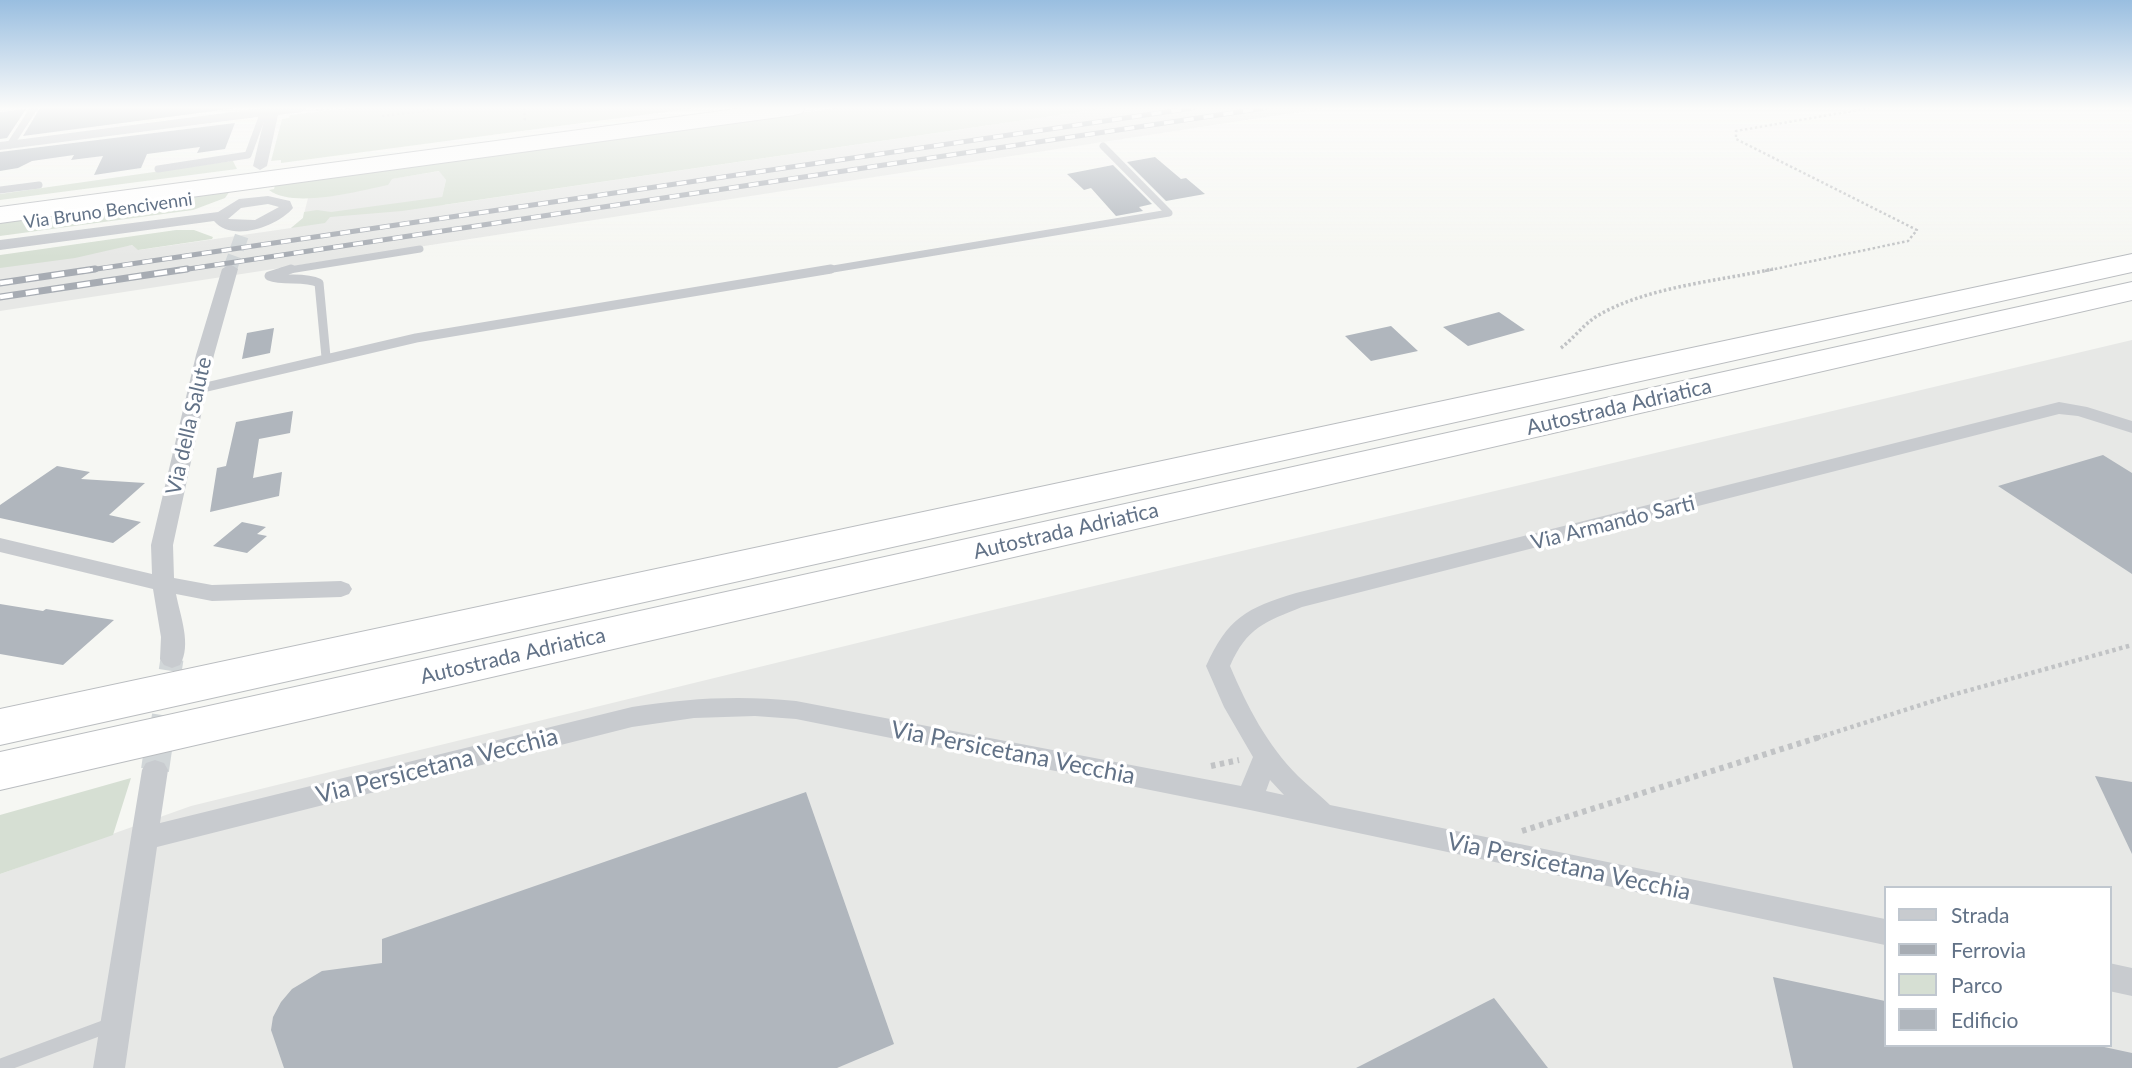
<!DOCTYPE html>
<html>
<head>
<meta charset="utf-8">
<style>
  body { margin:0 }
  #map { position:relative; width:2132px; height:1068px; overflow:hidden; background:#f6f7f3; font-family:Lato,sans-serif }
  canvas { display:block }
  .legend { position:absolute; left:1884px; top:886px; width:228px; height:161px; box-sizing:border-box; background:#fff; border:2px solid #c0c7cf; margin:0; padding:9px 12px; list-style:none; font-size:21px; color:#627287 }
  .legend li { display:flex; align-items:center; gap:14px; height:35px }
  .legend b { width:35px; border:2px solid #c0c7cf }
</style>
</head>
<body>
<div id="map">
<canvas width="2132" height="1068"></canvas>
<ul class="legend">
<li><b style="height:9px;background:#c8cbcf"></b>Strada</li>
<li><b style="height:9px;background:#a7acb3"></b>Ferrovia</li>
<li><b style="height:19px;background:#d6dfd3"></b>Parco</li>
<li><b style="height:19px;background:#b0b6bd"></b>Edificio</li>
</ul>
</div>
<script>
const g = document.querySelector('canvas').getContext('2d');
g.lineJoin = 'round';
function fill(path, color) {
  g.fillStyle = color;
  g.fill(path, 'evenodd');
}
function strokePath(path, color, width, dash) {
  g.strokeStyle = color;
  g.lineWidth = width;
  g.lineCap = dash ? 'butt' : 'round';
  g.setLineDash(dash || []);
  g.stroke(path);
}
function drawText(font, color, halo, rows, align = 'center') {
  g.font = font + ' Lato,sans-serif';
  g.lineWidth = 7;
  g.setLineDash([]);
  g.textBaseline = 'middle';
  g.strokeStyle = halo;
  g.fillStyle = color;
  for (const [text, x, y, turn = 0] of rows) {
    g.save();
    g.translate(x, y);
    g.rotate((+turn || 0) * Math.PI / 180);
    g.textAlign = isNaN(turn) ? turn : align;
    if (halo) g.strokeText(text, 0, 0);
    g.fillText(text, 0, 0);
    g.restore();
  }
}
const built = new Path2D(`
  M1107,108H1325L0,311V263L132,245L139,250L291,228L303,218L308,198L285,196L440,171L446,180L442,197L444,205Z
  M2132,340V1068H0V874L191,806L976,614ZM1885,888H2109V1045H1885Z`);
const green = new Path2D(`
  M349,108H695L281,163V160L271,161L282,119L289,118L290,115Z
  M836,108H1107L402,211L330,217L325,223L291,228L303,218L304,212L317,210L331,212L442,197L446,180L439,171L392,179L388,185C358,191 294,209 269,190L274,189L275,185Z
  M231,161H233L237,169L0,200V194Z
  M230,191L225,198L193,210L0,236V223Z
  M176,230H194L213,237L212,239L138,250L132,245L75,258L0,268V255Z
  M131,778L113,835L0,874V815Z`);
const building = new Path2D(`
  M40,108H237L23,136Z
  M26,109L7,138L0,139V112Z
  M235,123L225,149L197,153L200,147L147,154L141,168L94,175L103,156L71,160L74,155L32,161L18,168L0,171V152Z
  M1155,157L1181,179L1186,178L1205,194L1166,201L1127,162Z
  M1113,165L1152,204L1139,207L1143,211L1116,216L1091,188L1084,190L1067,174Z
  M1499,312L1525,330L1468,346L1443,327Z
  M1391,326L1418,351L1371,361L1345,336Z
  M274,328L270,353L242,359L247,333Z
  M293,411L290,433L259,439L253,478L282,472L279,496L210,512L217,468L226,466L236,422Z
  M2103,455L2132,473V574L1998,486Z
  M57,466L90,472L81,479L145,483L109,515L141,522L113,543L0,518V505Z
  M242,522L266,527L257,534L267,536L247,553L213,546Z
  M0,604L43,611L46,609L114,620L63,665L0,654Z
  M2095,776L2132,782V854Z
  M806,792L894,1044L837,1068H284L271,1030L273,1017L281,1002L292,989L322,971L382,963V939Z
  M1773,977L1885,1001V1045H2095L2132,1053V1068H1793Z
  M1494,998L1548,1068H1356Z`);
const minorTunnelFar2 = new Path2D(`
  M230,269L242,235`);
const minorTunnelFar1 = new Path2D(`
  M160,738L172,659`);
const minorTunnel = new Path2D(`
  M155,770L160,736`);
const pathFar3 = new Path2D(`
  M524,108L525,122
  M316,110L337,108
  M382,116L445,108
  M1765,271L1908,241L1917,230L1736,139V131L1870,108`);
const pathFar2 = new Path2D(`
  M1561,348C1574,338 1583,325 1597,316C1646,287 1718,281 1773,269`);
const pathFar1 = new Path2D(`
  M1817,738L1952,695L2132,645`);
const path = new Path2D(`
  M1211,766L1239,760
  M1522,831L1823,736`);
const serviceFar2 = new Path2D(`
  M10,145L34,108
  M158,169L248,155L262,117L272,112
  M0,190L39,185
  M283,271L420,249
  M821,271L1169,213L1103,146`);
const serviceFar1 = new Path2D(`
  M291,269L269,276C285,282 303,276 319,283L326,357
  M198,389L416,338L831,269`);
const service = new Path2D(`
  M0,1066L110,1025`);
const minor = new Path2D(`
  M264,108H307L301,112L278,115L267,166L260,170L253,166L265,116L0,150V142Z
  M268,196L290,201L293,208C278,226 232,243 214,221L0,250V240L218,212L239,199ZM268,204L279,207L255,220L228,219L241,208Z
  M230,264L238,269L214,355L173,545L174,578L212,585L341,581L349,584L352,589L349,594L341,597L212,601L176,594C180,615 192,645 180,665L172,668L164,665L160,659L161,637L153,589L0,552V538L152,574L151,545L196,355L222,269Z
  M2059,402L2087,407L2132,421V433L2078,416L2059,414L1302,607C1265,622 1247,627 1230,666C1247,706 1267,745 1298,776C1308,786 1320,795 1330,805L1885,919V945L1250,810L796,719L755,716L694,718L632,727L157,847L125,1068H93L142,770L146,763L155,760L164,763L168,770L160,823L632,707C687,698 741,695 796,701L1241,786L1253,757L1224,707L1206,666C1228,618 1246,608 1296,593ZM1270,780L1284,795L1266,791Z
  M2109,963L2132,968V996L2109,991Z`);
const motorway = new Path2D(`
  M744,108H805L802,113L794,115L0,223V207Z
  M2132,254V272L0,745V709Z
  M2132,282V300L0,790V752Z`);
const railFar1 = new Path2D(`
  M83,271L1193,108
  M175,271L1265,108`);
const rail = new Path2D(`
  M0,283L95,269
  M0,297L187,269`);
const farStreetnames = [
  ["Via Bruno Bencivenni",108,211,-8]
];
const streetNames = [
  ["Autostrada Adriatica",1619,407,-13],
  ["Via della Salute",189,426,-77],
  ["Via Armando Sarti",1613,523,-14],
  ["Autostrada Adriatica",1066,531,-13],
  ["Autostrada Adriatica",513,656,-13]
];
const nearStreetnames = [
  ["Via Persicetana Vecchia",1013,753,11],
  ["Via Persicetana Vecchia",437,766,-14],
  ["Via Persicetana Vecchia",1569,867,12]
];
fill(built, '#e7e8e6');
fill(green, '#d6dfd3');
fill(building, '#b0b6bd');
strokePath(minorTunnelFar2, '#d1d6d8', 14, [14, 7]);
strokePath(minorTunnelFar1, '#d1d6d8', 23, [23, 11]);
strokePath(minorTunnel, '#d1d6d8', 28, [28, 14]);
strokePath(motorway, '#babdc0', 2);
strokePath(pathFar3, '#c1c3c5', 2.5, [2.5, 2.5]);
strokePath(pathFar2, '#c1c3c5', 3.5, [2.5, 2.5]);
strokePath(pathFar1, '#c1c3c5', 4.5, [3.5, 3.5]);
strokePath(path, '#c1c3c5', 6, [4.5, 4.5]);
strokePath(serviceFar2, '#c8cbcf', 7);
strokePath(serviceFar1, '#c8cbcf', 9);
strokePath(service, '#c8cbcf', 14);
fill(minor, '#c8cbcf');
fill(motorway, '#fff');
strokePath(railFar1, '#a7acb3', 5);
strokePath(rail, '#a7acb3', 7);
strokePath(railFar1, '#fff', 3.5, [10]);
strokePath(rail, '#fff', 4.5, [13]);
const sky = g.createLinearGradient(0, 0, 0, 257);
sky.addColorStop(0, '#99bee0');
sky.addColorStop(0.42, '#fbfbfa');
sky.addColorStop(1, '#fbfbfa00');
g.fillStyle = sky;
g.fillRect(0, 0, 2132, 257);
drawText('18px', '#627287', '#fff', farStreetnames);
drawText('21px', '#627287', '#fff', streetNames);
drawText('24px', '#627287', '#fff', nearStreetnames);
</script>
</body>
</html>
